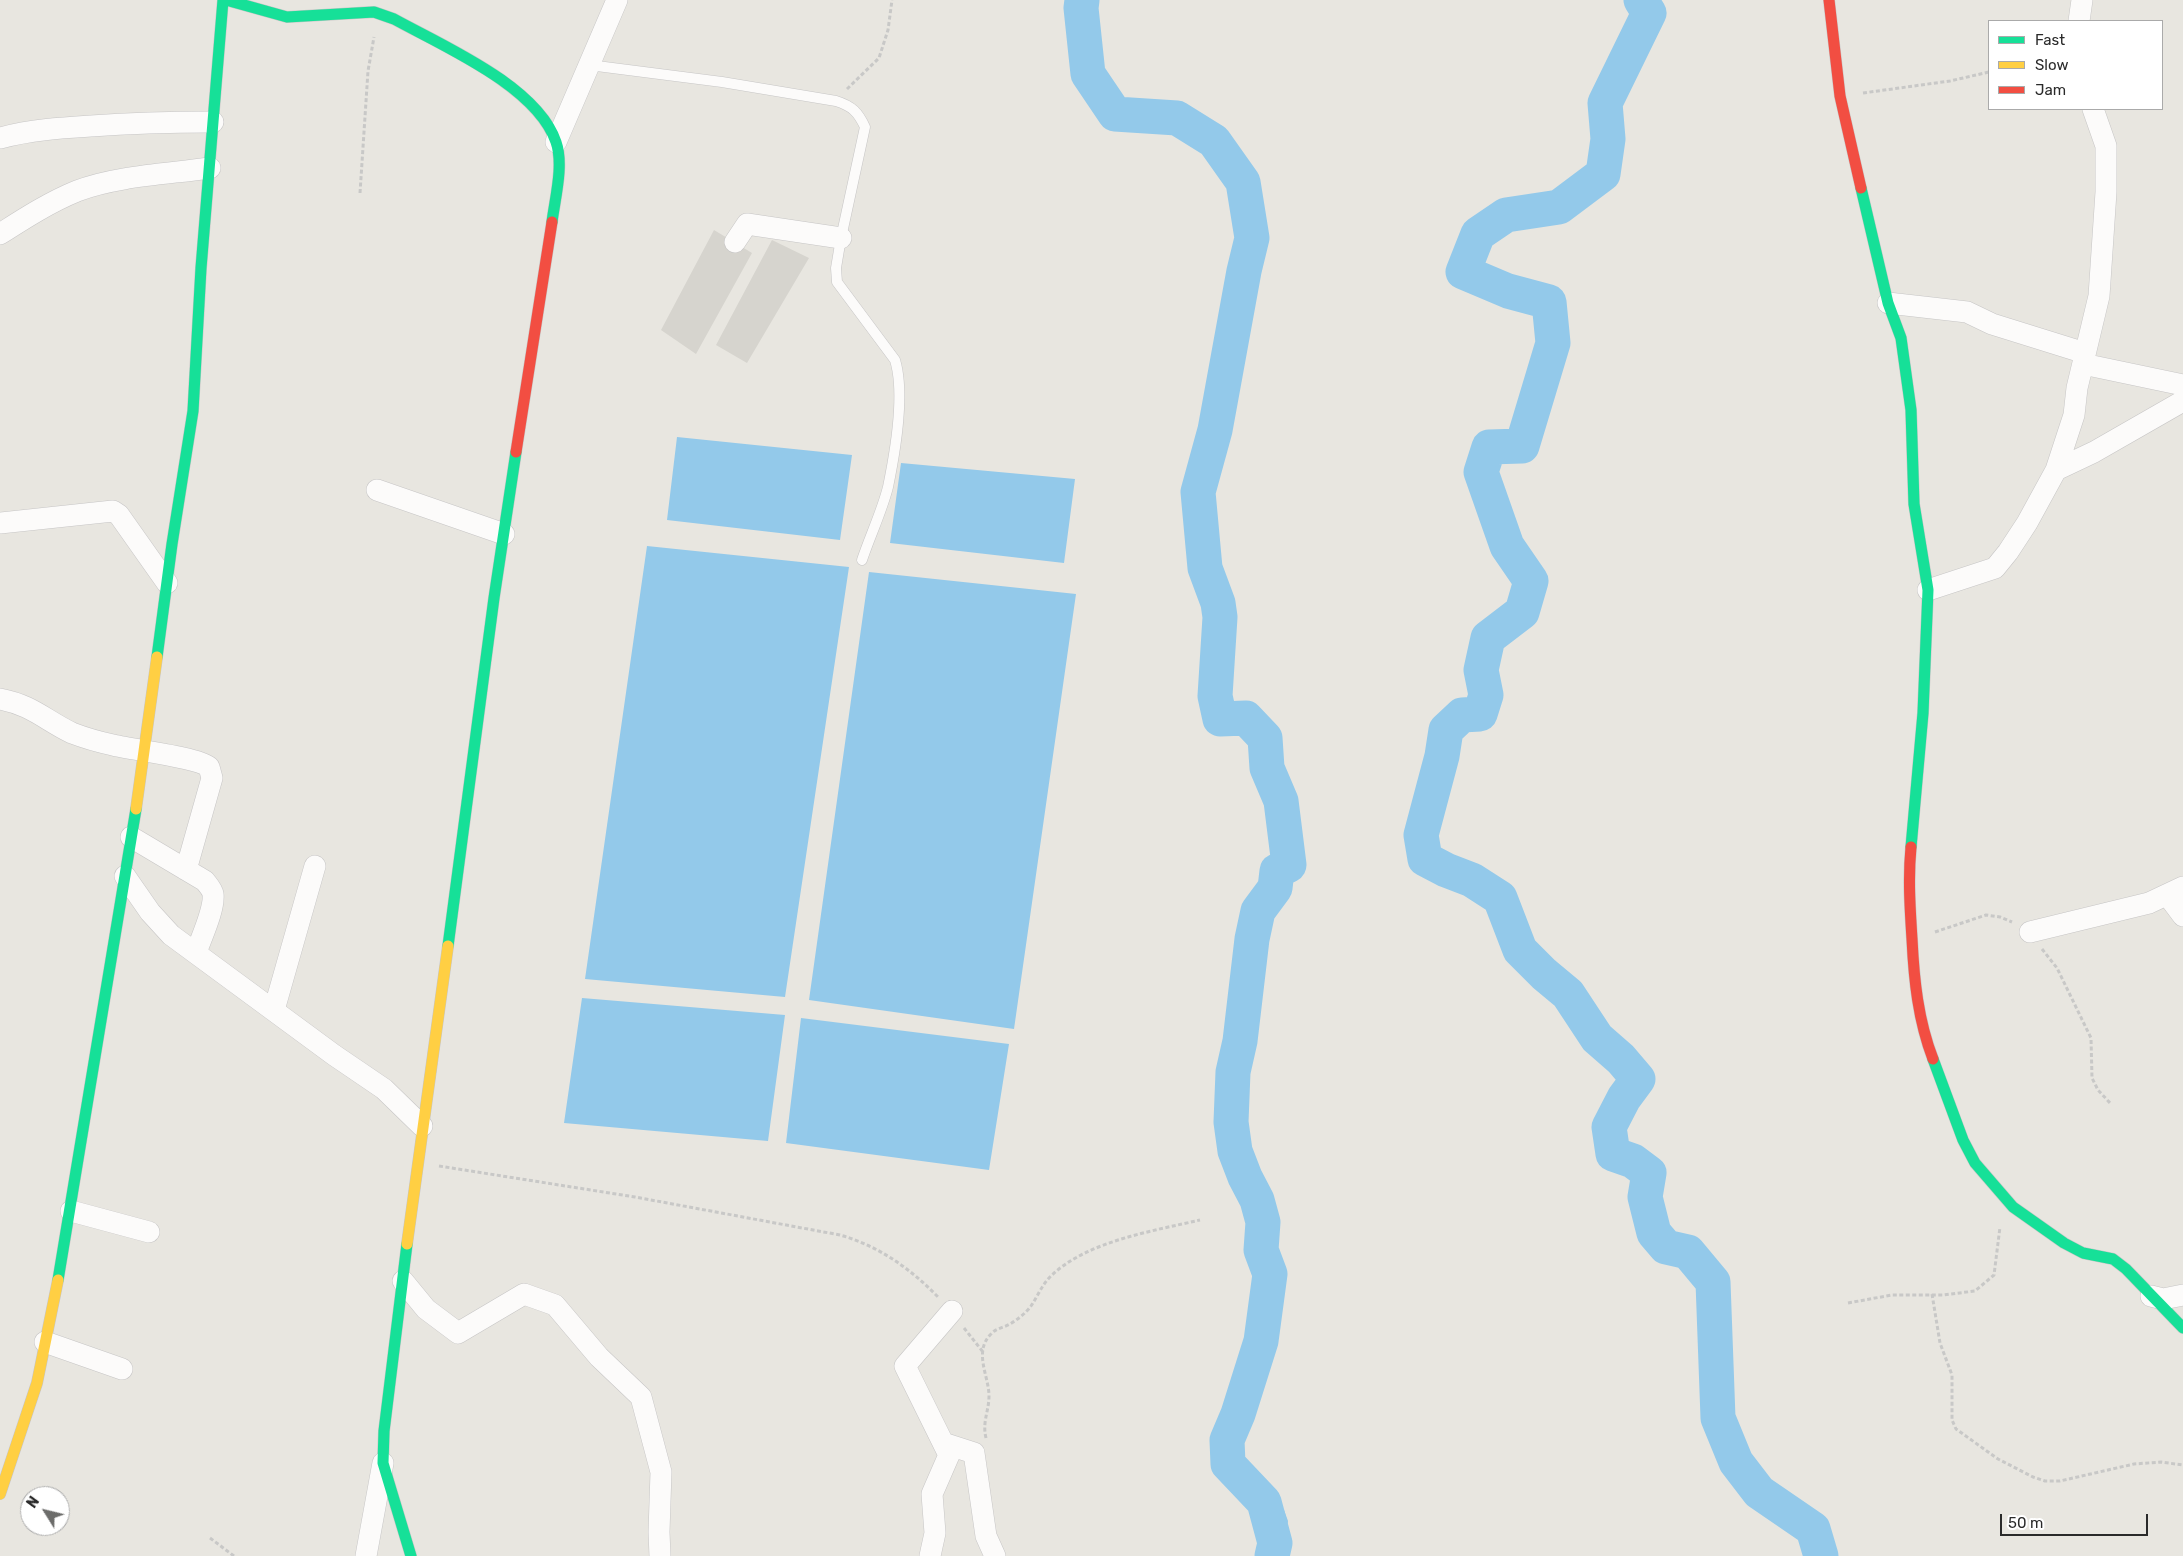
<!DOCTYPE html>
<html>
<head>
<meta charset="utf-8">
<style>
  body { margin:0 }
  #map { position:relative; width:2183px; height:1556px; overflow:hidden; background:#e8e6e0; font-family:Rubik,sans-serif }
  canvas { display:block }
  .legend { position:absolute; left:1988px; top:20px; width:175px; height:90px; box-sizing:border-box; background:#fff; border:1px solid #aaa; margin:0; padding:6px 9px; list-style:none; font-size:15px; color:#2a2a2a }
  .legend li { display:flex; align-items:center; gap:10px; height:25px }
  .legend b { width:25px; border:1px solid #aaa }
  .north { position:absolute; left:20px; top:1486px; width:50px; height:50px; box-sizing:border-box; background:#fff; border:1px solid #aaa; border-radius:50%; rotate:306deg; font-size:14px; font-weight:700; line-height:20px; text-align:center; color:#2a2a2a }
  .north::after { content:''; display:block; margin:auto; width:18px; height:22px; background:#6c6c6a; clip-path:polygon(50% 0,100% 100%,50% 72%,0 100%) }
  .scale { position:absolute; left:2000px; top:1514px; width:148px; height:22px; box-sizing:border-box; border:2px solid #2a2a2a; border-top:0; padding-left:6px; font-size:15px; line-height:18px; white-space:nowrap; color:#2a2a2a; -webkit-text-stroke:4px #fff; paint-order:stroke }
</style>
</head>
<body>
<div id="map">
<canvas width="2183" height="1556"></canvas>
<ul class="legend">
<li><b style="height:6px;background:#16e098"></b>Fast</li>
<li><b style="height:6px;background:#ffcf43"></b>Slow</li>
<li><b style="height:6px;background:#f24e42"></b>Jam</li>
</ul>
<div class="north">N</div>
<div class="scale">50 m</div>
</div>
<script>
const g = document.querySelector('canvas').getContext('2d');
g.lineJoin = 'round';
function fill(path, color) {
  g.fillStyle = color;
  g.fill(path, 'evenodd');
}
function strokePath(path, color, width, dash) {
  g.strokeStyle = color;
  g.lineWidth = width;
  g.lineCap = dash ? 'butt' : 'round';
  g.setLineDash(dash || []);
  g.stroke(path);
}
const plaza = new Path2D(`
  M714,230L752,253L696,354L661,330Z
  M772,240L809,258L747,363L716,345Z`);
const water = new Path2D(`
  M677,437L852,455L840,540L667,520Z
  M901,463L1075,479L1064,563L890,543Z
  M647,546L849,567L785,997L585,979Z
  M869,572L1076,594L1014,1029L809,1000Z
  M582,998L785,1015L768,1141L564,1123Z
  M801,1018L1009,1044L989,1170L786,1143Z
  M1264,1502L1275,1503L1284,1510L1288,1521L1286,1534L1275,1543L1262,1525L1257,1510Z`);
const river = new Path2D(`
  M1082,0L1081,8L1088,74L1115,114L1177,118L1214,141L1243,182L1252,238L1244,271L1215,430L1198,492L1205,568L1218,603L1220,617L1215,696L1220,719L1246,718L1265,738L1267,768L1281,801L1289,865L1277,871L1275,888L1258,911L1252,939L1240,1041L1233,1072L1231,1122L1235,1151L1245,1177L1257,1200L1263,1222L1261,1250L1270,1274L1261,1341L1238,1414L1227,1440L1228,1464L1264,1502L1275,1543L1272,1556
  M1641,0L1649,13L1605,103L1608,139L1603,174L1559,207L1506,215L1478,234L1463,272L1508,291L1549,302L1553,343L1522,446L1489,447L1481,472L1507,546L1531,581L1522,612L1488,638L1481,670L1486,695L1480,714L1462,715L1446,730L1442,756L1421,835L1425,859L1446,870L1472,880L1500,898L1520,950L1544,974L1568,994L1597,1038L1621,1059L1638,1079L1624,1098L1609,1127L1613,1154L1633,1161L1649,1173L1645,1197L1654,1233L1666,1247L1688,1252L1713,1282L1718,1418L1736,1462L1759,1492L1813,1529L1821,1556`);
const path = new Path2D(`
  M847,89L879,58L888,30L892,0
  M1863,93L1950,81L1989,72
  M360,193L368,71L374,37
  M1935,932L1986,915L2000,917L2012,922
  M2042,949L2057,968L2091,1038L2092,1078L2098,1090L2111,1104
  M439,1166L635,1197L840,1235C879,1246 911,1269 939,1298
  M1932,1294L1940,1343L1952,1375V1420L1956,1429L1998,1459L2033,1477L2045,1481H2060L2134,1464L2161,1462L2183,1465
  M1848,1303L1892,1295H1943L1975,1291L1994,1275L2000,1227
  M964,1328L983,1352
  M986,1438C982,1422 989,1411 989,1396C989,1376 973,1352 991,1334C996,1328 1003,1328 1010,1324C1017,1320 1026,1313 1031,1306C1038,1296 1042,1284 1052,1275C1088,1241 1153,1231 1200,1220
  M210,1538L234,1556`);
const lane = new Path2D(`
  M589,65L722,82L836,101C852,106 858,112 865,127L841,238L836,268L837,282L895,360C905,393 895,453 888,487C882,511 870,536 862,560`);
const street = new Path2D(`
  M2079,21L2082,0
  M0,138C30,130 59,128 91,126C132,123 172,122 213,122
  M556,142L617,0
  M0,234C25,218 50,202 77,191C116,176 168,174 210,168
  M735,242L747,224L841,238
  M1888,303L1967,312L1992,324L2085,353
  M2083,364L2183,385
  M2056,470L2094,452L2183,401
  M377,490L504,534
  M0,523L113,511L119,515L167,583
  M1928,590L1995,568L2008,552L2027,523L2056,470L2074,415L2077,388L2099,296L2106,192V146L2093,109
  M0,699C32,705 45,720 72,733C85,738 99,742 113,745C133,750 197,757 209,767L212,778L186,870
  M131,837L205,881C208,885 212,889 213,894C215,909 201,938 196,953
  M125,876L150,912L171,935L334,1055L384,1089L422,1126
  M2168,896L2183,916
  M2030,932L2149,903L2183,887
  M274,1010L315,866
  M71,1211L149,1232
  M403,1281L426,1309L458,1333L524,1294L555,1305L599,1357L641,1397L661,1472L659,1532L660,1556
  M2151,1296L2163,1299L2183,1295
  M45,1342L122,1369
  M943,1443L974,1453L986,1536L995,1556
  M366,1556L383,1463
  M930,1556L935,1533L932,1494L949,1455L905,1366L952,1311`);
const fast = new Path2D(`
  M226,0L287,17L374,12L394,19C443,46 537,86 556,142C564,165 555,198 552,222
  M1861,188L1888,303L1901,338L1911,410L1914,504L1928,590L1923,713L1911,847
  M157,657L172,544L193,411L201,268L223,0
  M448,946L494,598L516,452
  M1933,1059L1963,1140L1975,1163L2013,1207L2064,1243L2083,1253L2113,1259L2126,1269L2183,1328
  M407,1244L384,1431L383,1463L411,1556
  M58,1280L136,809`);
const slow = new Path2D(`
  M136,809L157,657
  M407,1244L448,946
  M0,1494L37,1383L58,1280`);
const jam = new Path2D(`
  M1829,0L1840,96L1861,188
  M516,452L552,222
  M1911,847C1908,878 1910,908 1912,939C1914,980 1918,1020 1933,1059`);
fill(plaza, '#d6d4ce');
fill(water, '#93c9ea');
strokePath(river, '#93c9ea', 35);
strokePath(lane, '#c6c5c5', 11);
strokePath(street, '#c6c5c5', 22);
strokePath(fast, '#c6c5c5', 12);
strokePath(slow, '#c6c5c5', 12);
strokePath(jam, '#c6c5c5', 12);
strokePath(path, '#c8c8c7', 3, [4, 2.5]);
strokePath(lane, '#fcfbfa', 10);
strokePath(street, '#fcfbfa', 21);
strokePath(fast, '#16e098', 11);
strokePath(slow, '#ffcf43', 11);
strokePath(jam, '#f24e42', 11);
</script>
</body>
</html>
